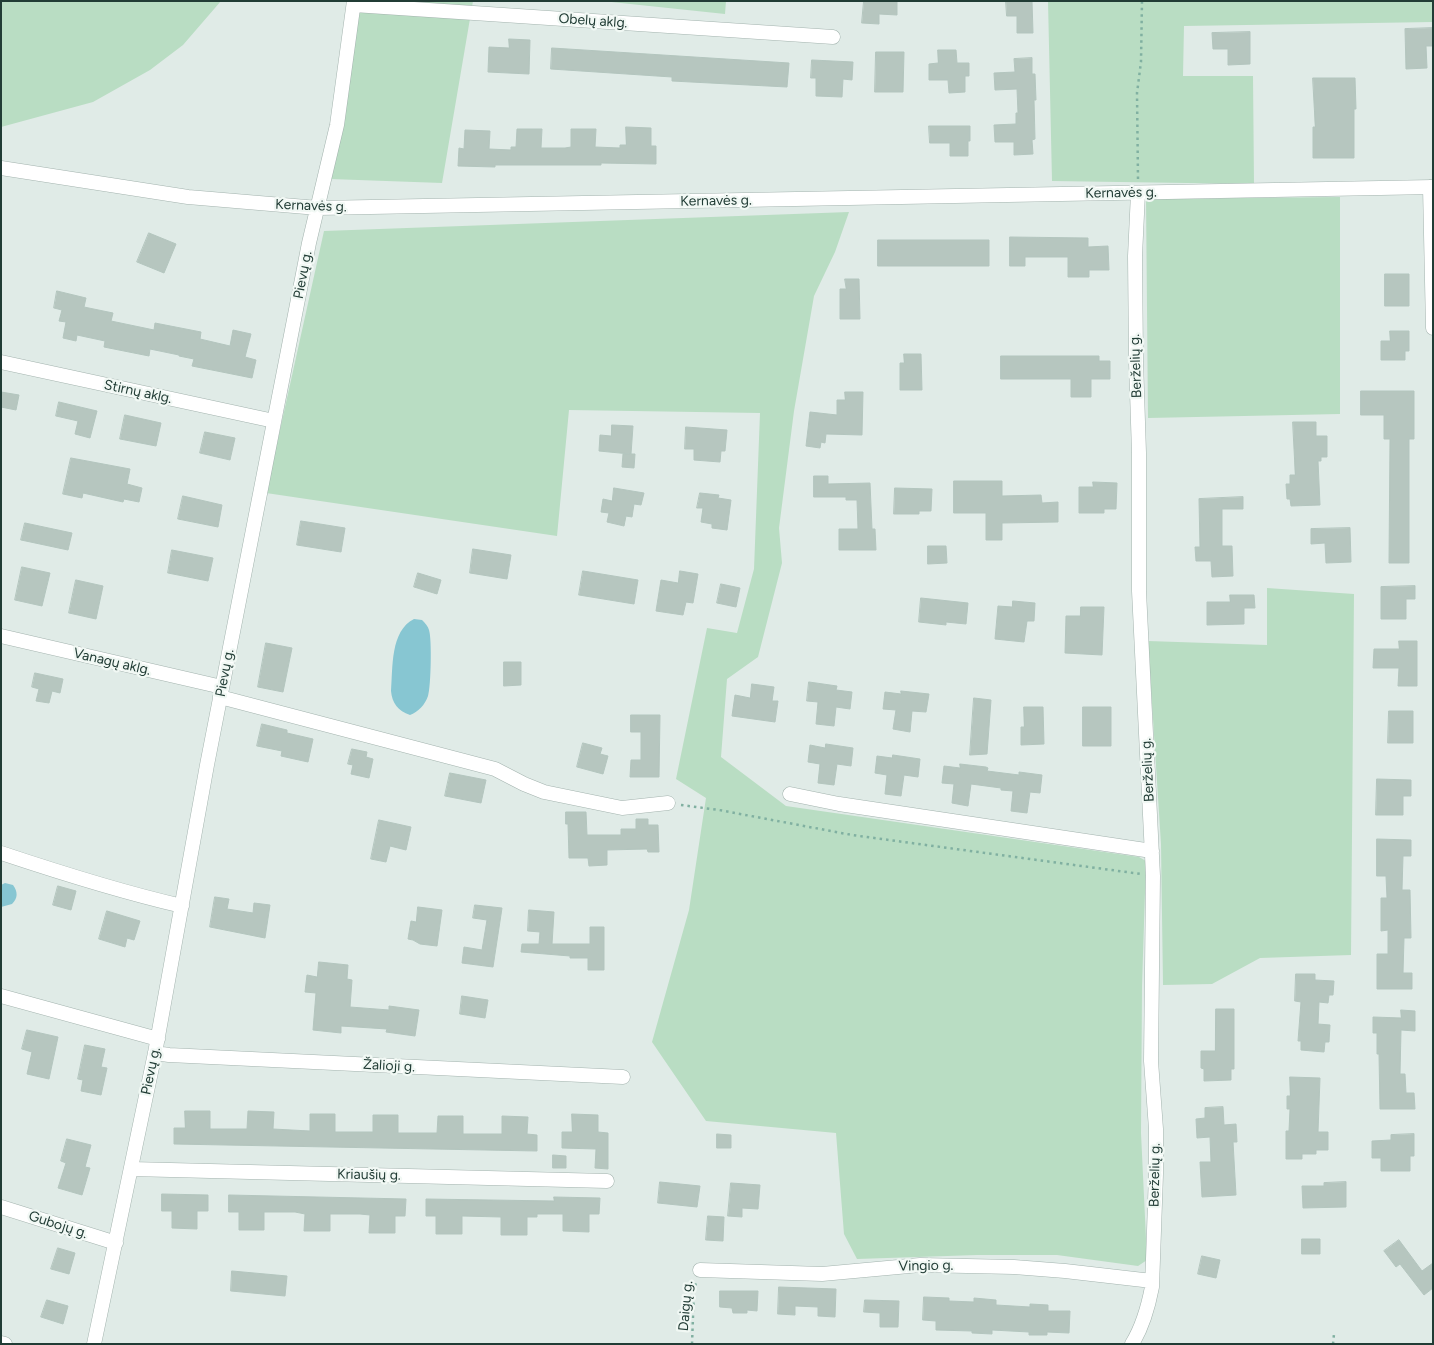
<!DOCTYPE html>
<html>
<head>
<meta charset="utf-8">
<style>
  body { margin:0 }
  #map { position:relative; width:1434px; height:1345px; overflow:hidden; background:#e0ebe7; font-family:Figtree,sans-serif }
  canvas { display:block }
  .frame { position:absolute; inset:0; border:2px solid #213c35; pointer-events:none }
</style>
</head>
<body>
<div id="map">
<canvas width="1434" height="1345"></canvas>
<div class="frame"></div>
</div>
<script>
const g = document.querySelector('canvas').getContext('2d');
g.lineJoin = 'round';
function fill(path, color) {
  g.fillStyle = color;
  g.fill(path, 'evenodd');
}
function strokePath(path, color, width, dash) {
  g.strokeStyle = color;
  g.lineWidth = width;
  g.lineCap = dash ? 'butt' : 'round';
  g.setLineDash(dash || []);
  g.stroke(path);
}
function drawText(font, color, halo, rows, align = 'center') {
  g.font = font + ' Figtree,sans-serif';
  g.lineWidth = 4.5;
  g.setLineDash([]);
  g.textBaseline = 'middle';
  g.strokeStyle = halo;
  g.fillStyle = color;
  for (const [text, x, y, turn = 0] of rows) {
    g.save();
    g.translate(x, y);
    g.rotate((+turn || 0) * Math.PI / 180);
    g.textAlign = isNaN(turn) ? turn : align;
    if (halo) g.strokeText(text, 0, 0);
    g.fillText(text, 0, 0);
    g.restore();
  }
}
const green = new Path2D(`
  M1,1H221L183,45L150,70L93,102L1,127Z
  M360,1H473L442,183L330,179Z
  M602,1H726L725,14Z
  M1048,1H1433V22L1184,26L1183,76H1253L1254,184L1052,181Z
  M1340,197V414L1148,418L1146,199Z
  M849,212L835,252L814,296L794,411L779,528L782,563L758,657L727,679L721,757L786,806L1139,857L1146,861L1142,986L1141,1133L1147,1260L1138,1266L1057,1255H977L857,1259L844,1234L836,1133L706,1121L652,1042L689,910L706,798L676,779L707,628L737,633L754,569L760,413L569,410L557,536L266,493L324,231Z
  M1267,588L1354,594L1351,955L1260,958L1212,984L1163,985L1161,844L1148,641L1267,645Z`);
const water = new Path2D(`
  M414,619L422,620C425,623 428,626 429,630C432,639 431,687 428,696C425,705 418,712 410,715C398,711 392,703 391,691C393,668 390,631 414,619Z
  M5,883L13,885C18,892 18,898 12,904L1,907V885Z`);
const building = new Path2D(`
  M864,1H897V15L879,14V24L862,23Z
  M1006,1H1032L1033,33H1017V16H1007Z
  M1433,28V46H1426L1427,68L1406,69L1405,29Z
  M1250,32V64L1228,65V49H1213L1212,33Z
  M509,39L530,40L529,74L488,72L489,47L509,48Z
  M552,48L789,63L787,87L672,81V77L551,69Z
  M938,50H956L957,63H969V76H965V92L949,93L948,80H929V64L938,63Z
  M876,52H904L903,92H875Z
  M1032,58V74H1035L1036,100H1034L1035,139L1032,140L1033,154L1014,155V142H995L994,125L1016,124V113H1018L1017,89L995,90L994,73L1015,72L1014,59Z
  M812,60L853,62L852,80L843,79L842,97L816,96V78H811Z
  M1313,78H1355L1356,109H1354V158H1313V127H1315Z
  M929,126H970V141H968V156H950V143H930Z
  M626,127L651,128V146H656V164L601,163V165H495V167L458,166L459,148L464,149L465,130L490,131L489,149L511,150V147H516L517,129H542L541,148H565L571,147V129H596L595,147L620,148V145H626Z
  M149,233L176,244L164,273L137,262Z
  M1010,237L1088,238V247L1108,246L1109,270H1089V277H1068V257H1025V266H1010Z
  M878,240H989V266H878Z
  M1385,274H1409V306H1385Z
  M845,279H859L860,319H840V289H846Z
  M57,291L86,298L84,307L113,313L111,321L154,330L155,323L201,332L200,339L230,346L233,330L251,334L245,357L256,360L252,378L192,366L194,359L179,356V355L150,349L149,356L104,347L105,341L77,335L76,341L63,338L66,322L59,321L62,310L54,308Z
  M1390,331H1409V351H1405V360H1381V341H1390Z
  M904,354H921L922,390H900V363H904Z
  M1001,356H1099V361H1110V379H1091V397H1071V379H1001Z
  M1361,391H1414V439H1409V563H1389L1390,439H1384V415H1361Z
  M1,392L19,395L16,410L1,407Z
  M845,392H863L862,435L826,434L825,443L821,442L820,448L806,446L810,412L837,415V400H845Z
  M59,402L97,411L90,438L75,434L78,421L56,416Z
  M125,415L161,423L156,446L120,439Z
  M1293,422H1316V436H1327V457H1321V461H1318L1320,505L1291,506L1290,499H1287L1286,484H1290V475H1295Z
  M612,425L633,426L631,454H635L634,468L622,467L623,454H630L599,451L600,435L611,436Z
  M686,427L727,430L725,451H721L720,462L694,460V449H685Z
  M205,432L235,438L230,460L200,453Z
  M71,458L130,469L127,484L142,488L139,502L124,499L123,502L83,493L82,498L63,494Z
  M814,476H828V484L870,483L872,529H875L876,550H839V529H858L857,500H846V497H814Z
  M954,481H1002V496L1041,495L1042,503L1058,502V522L1002,523V540H986V513H954Z
  M1093,482L1117,483L1116,509H1104V513H1079V487H1093Z
  M614,488L644,493L641,505L634,504L632,517L626,516L624,526L607,522L609,513L601,512L603,499L612,501Z
  M895,488L932,489L931,511H919V514H894Z
  M700,493L719,495L718,498L731,500L727,530L712,528V524L701,522L703,508H697Z
  M183,496L222,505L218,527L178,519Z
  M1243,497V509H1222V546H1232L1233,576L1212,577L1211,561H1196L1195,547H1200L1199,499Z
  M301,521L345,528L341,552L297,545Z
  M25,523L72,533L68,550L21,540Z
  M1350,528L1351,562L1326,563L1325,543L1311,544V529Z
  M928,546H946L947,563L928,564Z
  M473,549L511,555L507,579L470,573Z
  M172,550L213,558L208,581L168,573Z
  M22,567L50,573L42,606L15,600Z
  M583,571L638,580L634,604L579,595Z
  M680,571L698,574L693,603L686,602L683,615L656,611L661,580L678,583Z
  M418,573L441,580L437,594L414,587Z
  M76,580L103,586L96,619L69,613Z
  M721,584L740,588L736,607L717,603Z
  M1415,586V599H1406V619H1381V587Z
  M1230,595H1254L1255,608H1244V624L1207,625V602H1230Z
  M921,598L968,603L966,624L946,622V625L919,622Z
  M1013,601L1035,603L1034,621H1027L1024,642L995,639L998,606L1012,607Z
  M1081,607H1104L1102,655L1065,653L1066,616H1080Z
  M1399,641H1417V686H1398L1399,668H1373L1374,649H1399Z
  M266,643L292,648L283,692L258,687Z
  M504,662H521V685L504,686Z
  M35,673L63,679L60,693L52,691L49,703L36,701L39,689L32,687Z
  M809,682L837,686L836,690L852,692L850,709L836,707L834,726L816,724L818,702L807,701Z
  M752,684L774,687L772,701H778L775,722L732,716L735,695L750,698Z
  M901,691L929,694L926,712L912,711L910,732L893,729L896,710L883,709L885,692L901,694Z
  M974,698L991,700L987,754L970,755Z
  M1024,707H1043L1044,744L1021,745V727H1024Z
  M1083,707H1111V746H1083Z
  M1389,711H1413V743H1388Z
  M631,715H660L659,777H630L631,760H641V732H631Z
  M262,724L287,730V733L313,739L308,762L281,756L282,751L257,746Z
  M583,743L602,748L600,754L608,756L603,774L577,767Z
  M826,744L853,748L851,766L837,764L834,785L818,783L820,764L808,762L810,745L825,748Z
  M352,749L367,752L366,757L373,759L369,778L351,774L353,765L348,764Z
  M893,755L920,759L918,777L904,775L901,796L885,794L887,775L875,773L877,756L892,758Z
  M960,764L986,767L988,768L987,771L1019,775V772L1042,775L1040,793L1030,792L1027,813L1011,811L1013,791L1001,790V788L971,784L968,806L952,803L954,784L942,783L944,766L960,768Z
  M450,773L486,780L481,803L445,796Z
  M1377,779L1411,780V796H1403V815H1376Z
  M566,812H586L587,835H621V829H636V819H648V825H658L659,852H648L647,849L607,850V865L589,866L588,858H569L568,824H566Z
  M379,820L411,827L406,850L390,846L386,862L371,859Z
  M1377,839L1411,840V856H1403L1402,890H1410L1411,938H1404L1403,973H1412V989H1377V954H1388V930L1381,931V898H1387L1386,876H1377Z
  M58,886L76,891L71,910L53,905Z
  M215,897L229,899L227,909L253,913L254,903L270,905L265,938L210,927Z
  M475,905L502,908L493,967L462,963L464,947L482,950L487,920L473,918Z
  M418,907L442,910L437,946L420,944L413,940L408,939L411,921L416,922Z
  M529,910L554,912L552,944H590V927H604V970H588V958H570V956L521,952L522,944H539L540,932L528,931Z
  M107,911L140,921L134,940L127,938L125,947L99,939Z
  M319,962L348,965L347,979L352,980L350,1007L389,1010V1006L419,1010L415,1036L386,1032L387,1029L341,1026V1033L313,1030L316,993L305,992L307,975L317,977Z
  M1296,974H1315V980L1334,981L1333,995H1329L1328,1003L1319,1002L1318,1024L1330,1025L1329,1042H1325L1324,1052L1301,1050V1041H1298L1301,1002L1295,1001Z
  M462,996L488,1000L485,1018L460,1014Z
  M1216,1009H1234V1069H1231V1080L1204,1081V1069L1201,1068V1051H1215Z
  M1401,1010L1415,1011V1031L1401,1030L1400,1074H1405L1406,1093H1414L1415,1109H1380L1379,1054H1377V1033H1373V1017L1401,1018Z
  M27,1030L58,1037L49,1079L27,1074L32,1052L22,1049Z
  M85,1045L105,1049L101,1067L107,1068L101,1095L81,1091L83,1080L78,1079Z
  M1290,1077L1320,1078L1318,1132H1328V1150H1316V1154H1302V1159H1286V1131H1289L1290,1109H1287V1096H1290Z
  M1223,1107L1224,1125L1236,1124L1237,1142H1233L1236,1195L1202,1197L1200,1162H1211L1210,1137L1197,1138L1196,1119L1205,1118V1108Z
  M185,1111H210V1129H247L248,1111L274,1112L273,1129L310,1131V1114H335V1132H373V1115H398V1133H437L438,1116H463V1134H502V1116L528,1117L527,1134L537,1135V1151L174,1144V1128H185Z
  M572,1114L598,1115V1132L608,1133V1169L595,1168L596,1149L562,1148V1132H572Z
  M717,1134L731,1135V1148H717Z
  M1414,1134V1156H1410V1171H1381V1158H1372V1141L1391,1140V1135Z
  M67,1139L91,1145L85,1167L90,1168L82,1195L58,1188L66,1163L61,1161Z
  M553,1155L566,1156V1168H553Z
  M660,1182L700,1186L697,1207L658,1203Z
  M1346,1182V1207L1303,1208L1302,1186H1324V1183Z
  M731,1183L760,1185L758,1209L742,1208V1217L728,1216Z
  M162,1194L208,1195V1211H197V1229L172,1228V1211H162Z
  M229,1195L406,1199L405,1216H395V1233H369L370,1215L360,1214H330V1231H304L305,1214L295,1212H264V1230H239V1212H229Z
  M554,1197L600,1198L599,1214H589V1232L563,1231V1214H537V1217H527V1235H501V1217L462,1216V1234H436V1216H426V1199L554,1201Z
  M708,1216L724,1217L723,1241L706,1240Z
  M1302,1239H1320V1254H1302Z
  M1399,1240L1422,1271L1433,1263V1288L1424,1295L1400,1264L1396,1267L1384,1251Z
  M58,1248L75,1253L69,1274L51,1269Z
  M1202,1256L1220,1260L1216,1278L1198,1274Z
  M232,1271L287,1276L285,1296L231,1291Z
  M779,1287L836,1289L835,1317L818,1316V1307L795,1306V1315L778,1314Z
  M720,1291H758L757,1311L747,1310V1313H733L732,1308L720,1307Z
  M924,1297L949,1298V1301L974,1302V1298L996,1300V1305L1030,1307V1304L1048,1305V1311H1070L1069,1333L1047,1332V1335H1029V1332L992,1330V1334L972,1333V1331L936,1330V1321L923,1320Z
  M47,1300L68,1306L63,1324L41,1317Z
  M865,1300L899,1301L898,1327H880V1313L864,1312Z`);
const path = new Path2D(`
  M1138,179L1137,93L1141,62L1142,1
  M681,805L719,810L852,835L1141,874
  M692,1344L694,1289L696,1283
  M1333,1344L1334,1334`);
const minor = new Path2D(`
  M354,5L833,37
  M1,168L188,197L318,208L1433,187
  M1430,187L1433,328
  M1,362L274,421
  M1,636L222,687
  M220,697L495,769L524,784L544,792L622,808L668,803
  M790,794L839,804L1152,851
  M1,853C61,873 121,892 182,906
  M1,996L158,1039
  M155,1053L169,1055L623,1077
  M131,1169L607,1181
  M1,1207L116,1243
  M700,1270L822,1274L920,1265L1014,1267L1065,1271L1152,1281
  M1,1343L5,1344
  M94,1344L155,1053L207,765L309,243L337,125L354,1
  M1132,1344C1143,1326 1148,1308 1152,1287L1156,1174V1129L1151,1061L1153,876L1139,591V453L1136,361L1135,256L1138,193`);
const streetNames = [
  ["Obelų aklg.",593,21,4],
  ["Kernavės g.",1121,193,-1],
  ["Kernavės g.",716,201,-1],
  ["Kernavės g.",311,206,2],
  ["Pievų g.",303,275,-79],
  ["Berželių g.",1136,366,-92],
  ["Stirnų aklg.",138,392,12],
  ["Vanagų aklg.",112,662,13],
  ["Pievų g.",225,673,-79],
  ["Berželių g.",1148,770,-93],
  ["Žalioji g.",389,1066,3],
  ["Pievų g.",151,1071,-78],
  ["Kriaušių g.",369,1175,1],
  ["Berželių g.",1155,1175,-89],
  ["Gubojų g.",58,1225,18],
  ["Vingio g.",926,1266,-1],
  ["Daigų g.",686,1306,-85]
];
fill(green, '#b9ddc3');
fill(water, '#87c6d2');
fill(building, '#b6c6bf');
strokePath(building, '#b3c5be', 1);
strokePath(minor, '#a3b3ae', 15);
strokePath(path, '#80b0a1', 2.5, [2.5, 4]);
strokePath(minor, '#fff', 14);
drawText('14px', '#213c35', '#f1f8f4', streetNames);
</script>
</body>
</html>
